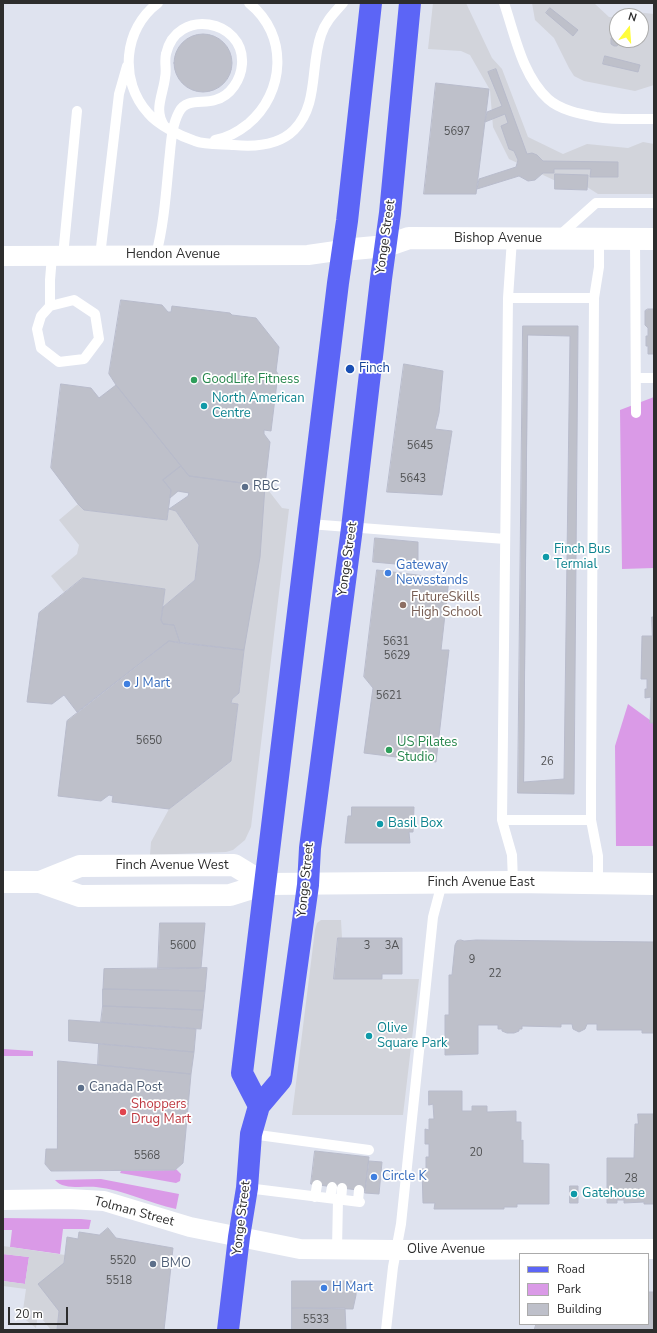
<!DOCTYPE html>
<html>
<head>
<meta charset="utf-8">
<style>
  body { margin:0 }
  #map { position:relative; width:657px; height:1333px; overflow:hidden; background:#dfe3ef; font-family:"Nunito Sans",sans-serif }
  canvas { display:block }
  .frame { position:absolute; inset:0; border:4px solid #2d2d2d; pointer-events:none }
  .legend { position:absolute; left:519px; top:1253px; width:130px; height:72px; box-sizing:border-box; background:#fff; border:1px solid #ababab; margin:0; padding:5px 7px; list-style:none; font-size:12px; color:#2d2d2d }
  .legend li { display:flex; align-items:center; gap:8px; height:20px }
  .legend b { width:20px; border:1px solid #ababab }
  .north { position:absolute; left:609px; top:8px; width:40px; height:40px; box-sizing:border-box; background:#fff; border:1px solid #ababab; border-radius:50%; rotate:17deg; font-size:11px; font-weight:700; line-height:16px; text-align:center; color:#2d2d2d }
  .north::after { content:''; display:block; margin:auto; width:14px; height:18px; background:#fffd3c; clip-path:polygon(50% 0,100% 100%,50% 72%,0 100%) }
  .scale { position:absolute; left:8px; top:1307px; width:60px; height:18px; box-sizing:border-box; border:2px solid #2d2d2d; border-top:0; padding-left:5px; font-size:12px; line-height:14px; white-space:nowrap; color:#2d2d2d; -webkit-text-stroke:3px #fff; paint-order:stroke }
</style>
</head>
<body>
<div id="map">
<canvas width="657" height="1333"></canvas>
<div class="frame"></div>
<ul class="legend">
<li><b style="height:5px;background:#5c65f6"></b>Road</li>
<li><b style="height:11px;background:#da9ae7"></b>Park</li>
<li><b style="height:11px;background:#bec0ca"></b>Building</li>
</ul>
<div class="north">N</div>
<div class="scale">20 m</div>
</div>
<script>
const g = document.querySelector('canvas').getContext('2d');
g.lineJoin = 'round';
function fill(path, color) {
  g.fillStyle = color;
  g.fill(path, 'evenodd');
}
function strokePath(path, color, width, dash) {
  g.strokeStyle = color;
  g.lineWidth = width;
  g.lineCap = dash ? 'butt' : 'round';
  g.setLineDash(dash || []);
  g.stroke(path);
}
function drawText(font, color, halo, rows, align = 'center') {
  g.font = font + ' "Nunito Sans",sans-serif';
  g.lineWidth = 3.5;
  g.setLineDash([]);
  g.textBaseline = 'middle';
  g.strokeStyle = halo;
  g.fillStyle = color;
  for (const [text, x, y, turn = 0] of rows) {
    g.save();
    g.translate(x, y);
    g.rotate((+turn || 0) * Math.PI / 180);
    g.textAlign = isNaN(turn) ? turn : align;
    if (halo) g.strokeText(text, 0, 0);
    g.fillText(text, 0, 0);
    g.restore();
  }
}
const green = new Path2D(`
  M654,397V568L622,569L620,410Z
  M628,704L654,723V846H616L615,746Z
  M3,1049L33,1051V1056H3Z
  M176,1169L181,1174L180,1181L176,1183L120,1173L121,1171L175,1170Z
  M101,1179L179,1194L176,1209C149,1203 124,1190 96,1187C83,1186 63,1190 55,1180Z
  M3,1218L81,1219L91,1220L89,1229H63L60,1254L10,1247L12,1230H4L3,1235Z
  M3,1254L29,1257L25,1284L3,1281Z`);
const plaza = new Path2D(`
  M433,3H466L492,58L502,69L528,137L563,154L587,144L628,148L643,142L654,144V194H598L587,187L558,182L509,159L493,127L490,90L470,55L461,51L428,49Z
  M532,3H594L609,17L617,18V40H641V16H628L636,12L654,14V85L635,91L584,81L574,76L569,68L554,38L535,20Z
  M265,486L282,508L289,509L251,827L245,840L233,850L226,852L150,855L151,842L169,809L231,761L238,704L231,703L232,699L239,693L244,650L230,597L192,500L188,496V493L178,492L170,498L171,490Z
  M78,504L84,510L167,520L169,509L176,511L199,545L195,580L163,607L165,589L83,578L64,592L51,576L77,554L79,545L59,520Z
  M321,920H341L342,938L338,939L334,979H419L403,1115H292L315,930L317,923Z
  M3,1246L65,1255L57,1330H51L38,1314L36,1328L22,1317L26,1289L3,1286V1281L25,1284L29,1257L3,1254Z`);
const building = new Path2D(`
  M550,8L578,30L573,36L546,13Z
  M174 63a29 29 0 1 1 58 0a29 29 0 1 1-58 0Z
  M617,35L619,43L617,46H614L611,44V38L613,36Z
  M605,56L640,65L638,72L603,64Z
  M496,69L527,154L532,153L537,155L543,161L618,162V177H590L591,169H554V173H543L535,180L528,181L519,176L477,189L479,179L516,167L518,160L514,151L509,149L501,126L508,123L505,114L485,122L487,112L502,106L488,72Z
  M436,83L489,89L476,194H424Z
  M555,174L588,175L587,190L555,189Z
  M121,300L162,305L168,312H171L172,306L230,313L232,315L256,318L279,347L276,371L278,374L271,431L264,430V434L270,442L265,486L189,476L116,385L109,374Z
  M648,309H654V354H648V346H646V336H648V328L645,325V311Z
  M523,326H578L574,794L518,793Z
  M528,335L570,336L564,779L524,782Z
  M404,364L443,371L439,413L435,429L452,431L442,495L387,492Z
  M61,384L91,388L99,398L116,385L181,466L163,480L171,490L167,520L84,510L78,504L51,468Z
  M181,466L189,476L265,486L260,557L244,650L180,643L174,625L163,624L161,620L163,607L195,580L199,545L176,511L169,509L188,496L189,493L178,491L170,498L171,490L163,480Z
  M375,538L418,542V566L373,562Z
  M377,570L449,579L441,650H449L436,762L364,753L373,688L364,677Z
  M83,578L165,589L161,620L163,624L174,625L180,643L169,641L77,712L64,695L52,704L27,702L39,613Z
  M652,617H654V723H650L651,697L645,698V689H647V679H641L642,636H652Z
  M169,641L244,650L239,693L232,699L231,703L238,704L231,761L169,809L112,802L113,796L109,795L101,801L58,796L67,721Z
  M352,807H414L413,832H409L410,843H345L348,816H351Z
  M160,923H205L201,968L158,969Z
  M338,938H402V974H382V979H334Z
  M461,940L464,941L476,940L654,942V1033H642V1030H597V1024H587L585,1029L579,1032L573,1029L572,1024H561V1027L522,1026V1029H519V1031L514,1033H507L502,1031V1029H498V1025H478V1054L445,1055V1015H449V975H452L455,945L457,941Z
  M207,968L205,991L103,989L104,969Z
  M103,989L205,991L203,1010L103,1006Z
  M103,1006L203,1010L201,1029L101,1022Z
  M69,1020L196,1029L194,1052L69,1041Z
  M99,1044L194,1052L191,1074L98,1065Z
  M58,1061L191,1074L183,1163L175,1170L51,1171L45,1164L46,1149H57Z
  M429,1091H462V1111H472V1106H487V1112L516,1111V1122H521V1141L523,1140V1163L549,1164V1204H517V1207H504V1209H434L435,1203H423L422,1169H426V1157H429V1144H425V1129L429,1130V1119H434L433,1104L429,1105Z
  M638,1114H654V1204H644V1202L624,1203V1200H617V1203H607V1158H634L635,1124H638Z
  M315,1151L369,1157L365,1191L311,1184Z
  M369,1161L382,1162L379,1194L365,1193Z
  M570,1186H578V1203H570Z
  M108,1228L116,1238L173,1248L164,1330H57L59,1311L38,1284L64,1263L67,1237L78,1239L79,1232L99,1235Z
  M292,1281H356V1295L353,1309L292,1308Z
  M648,1292H654V1330H534L536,1324H648Z
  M292,1308H345L346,1330H292Z`);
const lane = new Path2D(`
  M158,3C123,29 119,81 148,113C158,125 180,136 195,141C205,145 222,144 234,145C254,147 279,145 294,130C319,105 310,66 321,35C325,22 334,13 343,3
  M504,3C515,35 522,75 548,99C560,110 580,114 596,117C615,120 635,119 654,119
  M215,140C228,138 238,132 248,124C285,93 289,35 249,3
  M559,236L596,203H654
  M512,239L508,298L502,820L512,855L513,882
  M635,239L636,413
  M156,255C164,224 166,193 169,162C171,145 171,127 179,112C186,98 203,104 215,100C231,96 241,79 242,64C245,19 176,7 166,54C164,62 167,70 165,78C163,95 153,111 165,127
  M63,256L77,111
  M100,256L119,94L127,66
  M508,298H594
  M50,306L74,300L95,314L99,339L84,359L59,362L41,348L37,329L41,316L50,306V280L52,256
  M636,378H654
  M309,524L505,539
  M502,820H591
  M598,883V856L591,820V789L594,298L599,267V239
  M251,1134L369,1150
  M247,1188L360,1202
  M315,1197L317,1185
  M330,1198L332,1187
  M341,1200L342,1188
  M358,1201L359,1190
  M337,1249L338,1199
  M386,1330L393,1267L401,1224L433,917L442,883`);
const street = new Path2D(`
  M3,256L308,255L343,250
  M3,1200L69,1199L104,1201L190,1227L300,1249L396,1250L654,1249`);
const secondary = new Path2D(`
  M343,250L386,246L409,238L654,239
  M3,882H40L80,896L230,895L265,884L513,882L654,884
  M40,882L80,866L234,865L265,884`);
const primary = new Path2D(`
  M259,1106L242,1073L338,283L347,221L371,3
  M228,1330L239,1237L247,1188L251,1134L259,1106L281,1080L308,885L310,848L352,528L381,279L390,213L410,3`);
const markers = [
  [350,369,5,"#1a4fb4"],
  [194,380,4,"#2e9e5b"],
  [204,406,4,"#0f9aa8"],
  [245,487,4,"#5c6f8a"],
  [546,557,4,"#0f9aa8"],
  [388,573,4,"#3f7fe0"],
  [403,605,4,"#8d6e63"],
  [127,684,4,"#3f7fe0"],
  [389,750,4,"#2e9e5b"],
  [380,824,4,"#0f9aa8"],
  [369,1036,4,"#0f9aa8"],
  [81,1088,4,"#5c6f8a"],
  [123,1112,4,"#e0444e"],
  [374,1177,4,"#3f7fe0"],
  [574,1194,4,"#0f9aa8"],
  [153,1264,4,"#5c6f8a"],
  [324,1288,4,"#3f7fe0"]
];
const numberNames = [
  ["5697",457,132],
  ["5645",420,446],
  ["5643",413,479],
  ["5631",396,642],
  ["5629",397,656],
  ["5621",389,696],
  ["5650",149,741],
  ["26",547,762],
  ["5600",183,946],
  ["3",367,946],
  ["3A",392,946],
  ["9",472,960],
  ["22",495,974],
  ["20",476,1153],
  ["5568",147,1156],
  ["28",631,1179],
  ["5520",123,1261],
  ["5518",119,1281],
  ["5533",316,1320]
];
const streetNames = [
  ["Yonge Street",386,237,-82],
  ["Bishop Avenue",498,239],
  ["Hendon Avenue",173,255],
  ["Yonge Street",348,559,-82],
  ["Finch Avenue West",172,866],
  ["Yonge Street",306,880,-84],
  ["Finch Avenue East",481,883],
  ["Tolman Street",134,1212,15],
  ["Yonge Street",242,1218,-83],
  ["Olive Avenue",446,1250]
];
const transitNames = [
  ["Finch",359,369]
];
const leisureNames = [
  ["GoodLife Fitness",202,380],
  ["US Pilates",397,743],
  ["Studio",397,758]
];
const cultureNames = [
  ["North American",212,399],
  ["Centre",212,414],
  ["Finch Bus",554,550],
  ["Termial",554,565],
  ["Basil Box",388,824],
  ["Olive",377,1029],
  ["Square Park",377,1044],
  ["Gatehouse",582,1194]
];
const serviceNames = [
  ["RBC",253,487],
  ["Canada Post",89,1088],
  ["BMO",161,1264]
];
const shopNames = [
  ["Gateway",396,566],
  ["Newsstands",396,581],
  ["J Mart",135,684],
  ["Circle K",382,1177],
  ["H Mart",332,1288]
];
const educationNames = [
  ["FutureSkills",411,598],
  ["High School",411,613]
];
const healthNames = [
  ["Shoppers",131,1105],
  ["Drug Mart",131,1120]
];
fill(green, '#da9ae7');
fill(plaza, '#d2d4db');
fill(building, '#bec0ca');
strokePath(building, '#b8bbcb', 1);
strokePath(lane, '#fff', 10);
strokePath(street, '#fff', 20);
strokePath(secondary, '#fff', 22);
strokePath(primary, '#5c65f6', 22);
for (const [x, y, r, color] of markers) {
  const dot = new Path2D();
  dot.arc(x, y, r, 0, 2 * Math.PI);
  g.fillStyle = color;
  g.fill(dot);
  strokePath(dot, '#fff', 1.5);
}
drawText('11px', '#515254', null, numberNames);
drawText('13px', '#2d2d2d', '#fff', streetNames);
drawText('13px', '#164399', '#fff', transitNames, 'left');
drawText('13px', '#27864d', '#fff', leisureNames, 'left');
drawText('13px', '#0d838f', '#fff', cultureNames, 'left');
drawText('13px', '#4e5e75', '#fff', serviceNames, 'left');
drawText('13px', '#366cbe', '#fff', shopNames, 'left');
drawText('13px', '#785e54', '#fff', educationNames, 'left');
drawText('13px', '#be3a42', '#fff', healthNames, 'left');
</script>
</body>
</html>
